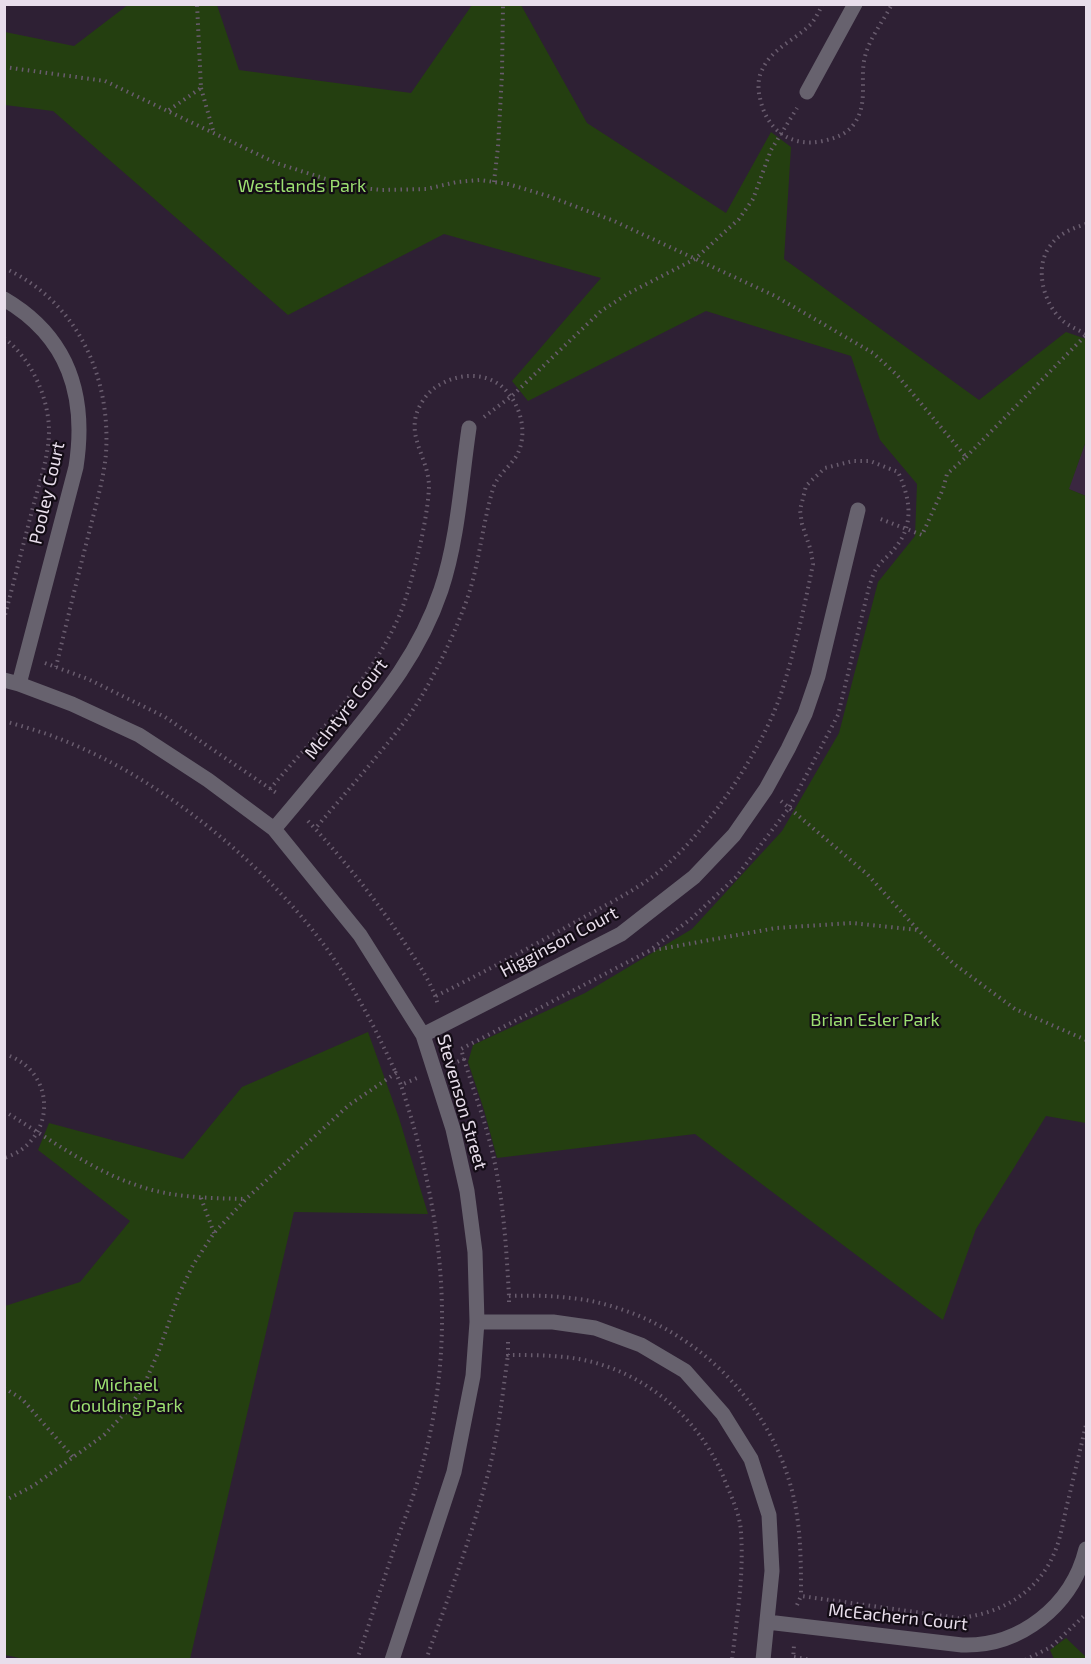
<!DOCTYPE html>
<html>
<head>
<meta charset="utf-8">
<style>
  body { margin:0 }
  #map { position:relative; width:1091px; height:1664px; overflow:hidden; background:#2e2034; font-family:"Exo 2",sans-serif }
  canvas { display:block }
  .frame { position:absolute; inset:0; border:6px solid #e8deeb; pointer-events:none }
</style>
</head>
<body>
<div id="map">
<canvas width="1091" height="1664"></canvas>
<div class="frame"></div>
</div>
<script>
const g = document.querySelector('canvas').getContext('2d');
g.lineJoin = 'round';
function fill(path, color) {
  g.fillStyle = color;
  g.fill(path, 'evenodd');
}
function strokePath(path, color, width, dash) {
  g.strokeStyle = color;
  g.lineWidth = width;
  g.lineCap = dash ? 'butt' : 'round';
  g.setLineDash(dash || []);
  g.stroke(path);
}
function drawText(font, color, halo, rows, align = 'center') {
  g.font = font + ' "Exo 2",sans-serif';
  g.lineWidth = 4.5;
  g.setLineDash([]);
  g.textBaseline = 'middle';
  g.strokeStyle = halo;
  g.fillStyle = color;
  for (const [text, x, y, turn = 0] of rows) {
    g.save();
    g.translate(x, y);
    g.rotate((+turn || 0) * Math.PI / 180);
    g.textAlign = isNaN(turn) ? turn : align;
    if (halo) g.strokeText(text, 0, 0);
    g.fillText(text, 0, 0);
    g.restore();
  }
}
const built = new Path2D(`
  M1086,441V496L1068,489Z`);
const green = new Path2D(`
  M129,4L217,5L239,70L411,93L472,5H521L587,123L726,213L771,132L791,147L784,259L979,400L1066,332L1086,339V441L1069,489L1086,496V1123L1046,1116L976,1229L943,1320L695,1134L497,1158L484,1110L468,1062L473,1045L585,993L692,929L782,831L839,733L878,582L915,536L917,484L880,440L851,356L706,311L528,401L512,381L601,278L444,234L288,315L53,111L5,105V32L74,46Z
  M368,1032L399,1118L428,1214L294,1212L190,1659L29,1660L5,1655V1306L80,1282L130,1221L38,1150L49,1123L183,1159L242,1087Z
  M1066,1638L1086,1657V1659H1054L1050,1650Z`);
const path = new Path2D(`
  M823,4C819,11 816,18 811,24C793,42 769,49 760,75C758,81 758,91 760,98C766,129 790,148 823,141C835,138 846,135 854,124C870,101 858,77 866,53C871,36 884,20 892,4
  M4,67L105,81L276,163L351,187L382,190L426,189L457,182L480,180L508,184L548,196L614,221L775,296L873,353L897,375L966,457L947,474L943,489L922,535L878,518
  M201,88L214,134
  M169,110L201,88L197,4
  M494,182L498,147L502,74L503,4
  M1086,224C1073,228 1058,234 1050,246C1034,267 1043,303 1062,320C1068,326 1079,330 1086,334
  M4,268C77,301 111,376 106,453C104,478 96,504 90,529C78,575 67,621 56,667
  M4,338C31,358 49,398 49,431C49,455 40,481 34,503C24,542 14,581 4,619
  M484,417L513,395L601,311L629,293L695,259L739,219L753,199L771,150L797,108
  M966,457L1086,335
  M45,663L88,679L165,717L278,794
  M4,721C25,727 46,733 65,741C163,780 265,864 327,949C355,988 376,1030 396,1073
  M270,789C314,737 367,685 396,623C406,602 412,577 418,554C423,533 428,508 429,487C429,456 402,434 422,402C427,394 433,388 441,384C459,374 482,372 500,385C520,401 529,432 517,455C510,467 497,475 493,489C481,529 479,571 463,610C450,644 427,692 405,721C377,758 345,793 315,829
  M781,801L867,874L918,930L954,964L1015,1009L1086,1040
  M308,821C345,861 378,902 408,948C419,965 433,985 438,1005
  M436,996C484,972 531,947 577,921C602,907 629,894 652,877C704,838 766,747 784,684C796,645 805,604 813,564L811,551L802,524L800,510L806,486L812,480L825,468L853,461H870L898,472C910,498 915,524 895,548C890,555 881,561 876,569C873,574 871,581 869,587L838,715L789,808L736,877L692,918L649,951
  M4,1054C58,1070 57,1142 4,1158
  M464,1059C472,1086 482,1112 489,1139C503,1190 506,1243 509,1296
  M452,1064L464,1059L461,1049L649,951L776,928L852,923L918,930
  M4,1111C47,1137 89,1169 136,1185C172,1198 209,1198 246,1199
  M201,1198L214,1233
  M509,1302V1296C535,1295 561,1296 586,1300C683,1318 765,1392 791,1487C801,1523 801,1559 801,1596
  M508,1342V1355C529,1355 551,1355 572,1358C638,1367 697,1414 723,1476C730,1494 740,1513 741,1532C744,1575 737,1617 732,1660
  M4,1388L22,1399L73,1457
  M4,1501L33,1486L104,1435L127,1411L144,1385L158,1353L179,1294L193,1265L214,1233L246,1199L349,1105L396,1073L401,1085L417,1078
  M797,1605L801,1596L958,1618C1003,1614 1042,1590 1057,1546C1062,1532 1064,1516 1068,1501C1074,1476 1080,1450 1086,1425
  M794,1657L812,1660
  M357,1660C371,1618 385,1576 399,1534C407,1513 415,1492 421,1470C458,1339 443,1213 401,1085
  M426,1660C447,1600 470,1542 486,1481C498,1440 502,1397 508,1355
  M793,1660L794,1645
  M1025,1660L1051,1647L1086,1614`);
const minor = new Path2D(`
  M807,92L855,4
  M4,299C69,337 87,396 76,467L19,684
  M4,680L19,684L72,704L139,735L208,780L274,829L360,935L423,1035L453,1129L467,1191L475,1252L477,1322L473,1376L454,1472L392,1660
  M274,829C298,801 321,773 344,745C385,695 420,652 441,590C458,539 461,482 469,428
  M423,1035L621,934L694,877L734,835L766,789L788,749L805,714L818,676L858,510
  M477,1322H553L595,1328L641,1345L685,1371L723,1414L751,1459L769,1515L772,1571L763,1660
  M767,1622L962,1645C1020,1647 1072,1606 1086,1549`);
const parkNames = [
  ["Westlands Park",302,186],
  ["Brian Esler Park",875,1020],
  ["Michael",126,1385],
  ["Goulding Park",126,1406]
];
const streetNames = [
  ["Pooley Court",47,493,-77],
  ["McIntyre Court",346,709,-52],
  ["Higginson Court",559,942,-28],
  ["Stevenson Street",462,1102,74],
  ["McEachern Court",898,1617,6]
];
fill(built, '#3a2740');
fill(green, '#243f10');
strokePath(path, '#695c6e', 4, [1.5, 4.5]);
strokePath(minor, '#67626e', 15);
drawText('18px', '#9cdf71', '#130c15', parkNames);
drawText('18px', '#e8deeb', '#130c15', streetNames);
</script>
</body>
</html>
